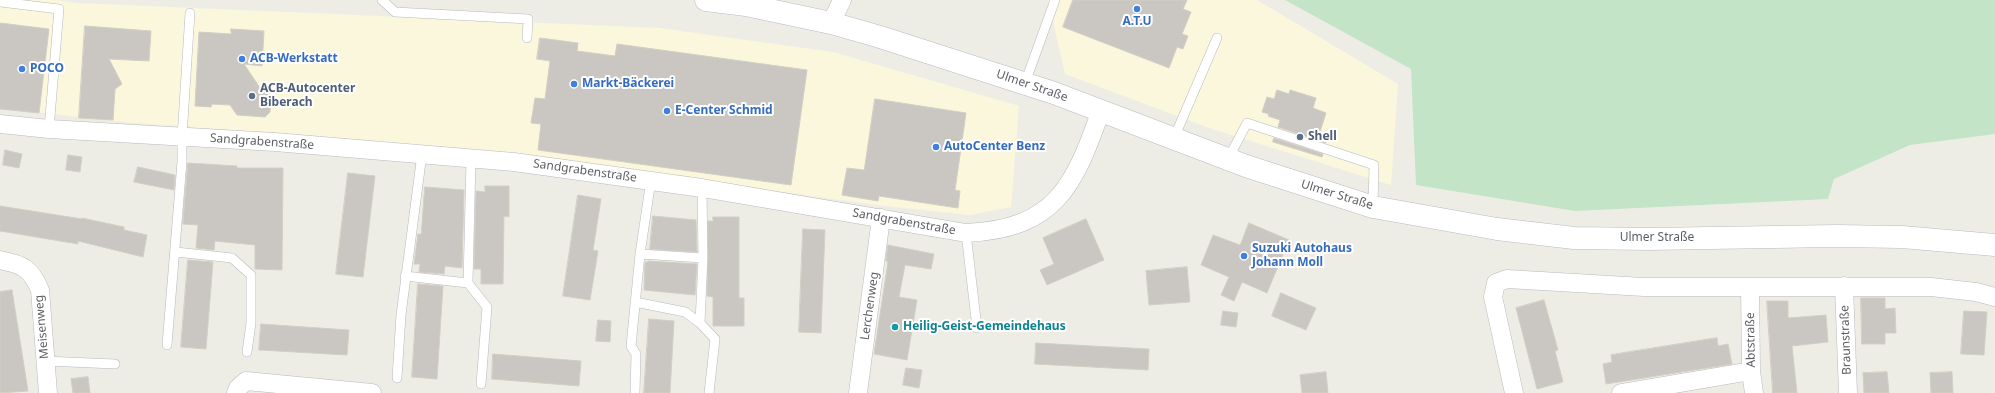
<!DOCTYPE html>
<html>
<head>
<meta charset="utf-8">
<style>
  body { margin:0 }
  canvas { display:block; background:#eeede5 }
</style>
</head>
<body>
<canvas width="1995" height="393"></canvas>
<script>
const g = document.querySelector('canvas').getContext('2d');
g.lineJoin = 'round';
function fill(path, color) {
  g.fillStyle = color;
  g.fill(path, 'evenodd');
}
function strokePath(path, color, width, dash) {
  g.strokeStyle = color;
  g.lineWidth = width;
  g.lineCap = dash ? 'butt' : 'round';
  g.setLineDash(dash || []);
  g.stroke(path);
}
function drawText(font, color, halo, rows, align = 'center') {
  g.font = font + ' "Noto Sans",sans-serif';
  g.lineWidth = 4;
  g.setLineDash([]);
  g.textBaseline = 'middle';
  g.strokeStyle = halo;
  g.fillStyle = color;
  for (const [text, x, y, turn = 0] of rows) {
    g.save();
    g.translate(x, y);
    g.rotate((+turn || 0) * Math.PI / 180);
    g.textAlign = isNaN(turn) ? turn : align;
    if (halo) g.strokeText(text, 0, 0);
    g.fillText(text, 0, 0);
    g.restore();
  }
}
const commercial = new Path2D(`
  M0,0H57L77,3L659,28L833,52L1019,106L1011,207L970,215L877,205L505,154L291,134L133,123L0,108Z
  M1048,0H1257L1398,84L1391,185L1209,128L1065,74Z`);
const green = new Path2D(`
  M1285,0H1995V134L1910,145L1834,179L1828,199L1575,211L1416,185L1411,69Z`);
const building = new Path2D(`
  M1073,0H1187L1183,9L1191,12L1182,34L1188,36L1183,49L1177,47L1169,68L1063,27Z
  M0,23L49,29L39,113L0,109Z
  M85,26L151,31L149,61L109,59L122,84L115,89L113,120L79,118Z
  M231,29L264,31L262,66L244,64L262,91L271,92L270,112L265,117L237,115L230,105L212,104L211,107L195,106L199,32L231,34Z
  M540,38L578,43L577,51L615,56L617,44L807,70L791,185L538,150L541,124L531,123L535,98L545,99L550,61L537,59Z
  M1277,90L1289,94L1290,90L1316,98L1313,108L1326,113L1319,135L1328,138L1326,143L1278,127L1280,120L1268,116L1269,114L1262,112L1267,97L1274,99Z
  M875,99L966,113L955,190L960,191L958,208L879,196L878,201L842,195L847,168L864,170Z
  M1274,138L1323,154L1322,157L1273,142Z
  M5,150L22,154L19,168L3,165Z
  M68,155L82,157L80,172L66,170Z
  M188,163L237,166V168H283L282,270L255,269V245L215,241L214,250L196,248L198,225L183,224Z
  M138,167L175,175L174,190L134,182Z
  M348,173L375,176L363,277L336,274Z
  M485,186H509V217L504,216L503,284H481V269H474L476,191L485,192Z
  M425,187L464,190L462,268L445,266L444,274L419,272L420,264H414L418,234H421Z
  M578,195L601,199L593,250L598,251L590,300L563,296Z
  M0,206L82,219V218L124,227V230L147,235L143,257L78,241V244L0,231Z
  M653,216L696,220L697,252L650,249Z
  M713,217H739V298H744V326H713V297L707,296L708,221H713Z
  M1086,219L1104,260L1047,285L1040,270L1054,264L1043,238Z
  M1249,223L1289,240L1267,293L1242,282L1234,301L1221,295L1229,277L1201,265L1213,235L1240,245Z
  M803,229L825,230L821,333L799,332Z
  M888,245L934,254L931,269L905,265L899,297L917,300L907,360L874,354L888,262L886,261Z
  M188,260L213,262L206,349L181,347Z
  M648,261L697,264L695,295L644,290L645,262H648Z
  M1187,267L1190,302L1149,305L1146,271Z
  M418,284L443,286L437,379L412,377Z
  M12,290L28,391L0,393V292Z
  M1281,293L1316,308L1306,330L1272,316Z
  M1861,298H1885V309L1895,308L1896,333H1885V344H1862Z
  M1544,300L1558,350L1555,351L1563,382L1537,389L1516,308Z
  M1767,301H1788V318L1826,315L1828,342L1792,346L1797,393H1773Z
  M1223,311L1238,313L1236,327L1221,325Z
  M1964,311L1987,312L1984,355L1961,354Z
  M649,319L674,321L670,393H644Z
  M598,320L611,321L610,342L596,341Z
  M261,324L349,330L347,355L259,350Z
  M1717,338L1718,346L1728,344L1732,364L1606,384L1603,364L1612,362L1611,355Z
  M1036,343L1149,349L1148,370L1035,364Z
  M493,354L581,361L579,386L492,379Z
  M906,368L922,370L919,388L903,385Z
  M1326,372L1328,393H1302L1300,375Z
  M1887,372L1889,393H1864L1863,373Z
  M1952,372L1953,393H1931L1930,373Z
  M88,377L90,393H73L71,379Z`);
const service = new Path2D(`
  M382,0L395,12L528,19L527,38
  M0,2L59,9L49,129
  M1025,83L1055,0
  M1174,138L1217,38
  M471,159L468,283L487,307L481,384
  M1228,159L1247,123L1374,165L1373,207
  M966,233L977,328
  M176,252L232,258L251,275V323L247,352
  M640,254L703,258
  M405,276L468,283
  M635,302L685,312L700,323L715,339L709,393
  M700,323L703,258L702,188
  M167,345L182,162V137L190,13
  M45,361L115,364
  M397,378L401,315L422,154
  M635,393L636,354L631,346L640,254L651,180`);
const minor = new Path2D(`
  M831,23L842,0
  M0,124L49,129L275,142L514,162L702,188L966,233C1055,229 1074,187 1101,110
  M0,260C23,264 31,269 40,290L48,393
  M1844,286L1848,393
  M1750,287L1751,371L1754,393
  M236,393L238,388L246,381L372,393
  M858,393L881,218
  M1514,393L1493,297L1496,283L1507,279L1644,287H1931L1976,292L1995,297
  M1621,393L1751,371`);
const secondary = new Path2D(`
  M706,0L746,5L831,23L877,36L1054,93L1246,166L1373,207L1497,229L1574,238L1648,239L1836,236L1902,237L1995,245`);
const markers = [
  [1137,9,4,"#3f7fe0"],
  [242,59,4,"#3f7fe0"],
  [22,69,4,"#3f7fe0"],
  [574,84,4,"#3f7fe0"],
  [252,96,4,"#5c6f8a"],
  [667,111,4,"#3f7fe0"],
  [1300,137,4,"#5c6f8a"],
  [936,147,4,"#3f7fe0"],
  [1244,256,4,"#3f7fe0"],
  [895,327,4,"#0f9aa8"]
];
const shopNames = [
  ["A.T.U",1137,22,"center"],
  ["ACB-Werkstatt",250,59],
  ["POCO",30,69],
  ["Markt-Bäckerei",582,84],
  ["E-Center Schmid",675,111],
  ["AutoCenter Benz",944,147],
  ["Suzuki Autohaus",1252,249],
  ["Johann Moll",1252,263]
];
const streetNames = [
  ["Ulmer Straße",1032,86,19],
  ["Sandgrabenstraße",262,142,4],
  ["Sandgrabenstraße",585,171,8],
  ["Ulmer Straße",1337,195,17],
  ["Sandgrabenstraße",904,222,10],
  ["Ulmer Straße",1657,238],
  ["Lerchenweg",870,306,-82],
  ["Meisenweg",42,327,-95],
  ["Abtstraße",1751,340,-91],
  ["Braunstraße",1846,340,-92]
];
const serviceNames = [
  ["ACB-Autocenter",260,89],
  ["Biberach",260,103],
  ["Shell",1308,137]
];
const cultureNames = [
  ["Heilig-Geist-Gemeindehaus",903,327]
];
fill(commercial, '#fbf7dd');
fill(green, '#c3e4c6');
fill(building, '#cac7c2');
strokePath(building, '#d2cfc4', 1);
strokePath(service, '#b7b9be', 10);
strokePath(minor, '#b7b9be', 19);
strokePath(secondary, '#b8bac0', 23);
strokePath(service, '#fff', 9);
strokePath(minor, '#fff', 18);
strokePath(secondary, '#fff', 22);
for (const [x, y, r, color] of markers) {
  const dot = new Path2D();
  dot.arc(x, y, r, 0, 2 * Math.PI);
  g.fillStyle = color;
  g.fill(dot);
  strokePath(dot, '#fff', 1.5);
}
drawText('bold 12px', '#366cbe', '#fff', shopNames, 'left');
drawText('12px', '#5d5f64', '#fff', streetNames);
drawText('bold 12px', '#4e5e75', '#fff', serviceNames, 'left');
drawText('bold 12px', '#0d838f', '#fff', cultureNames, 'left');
</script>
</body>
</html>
